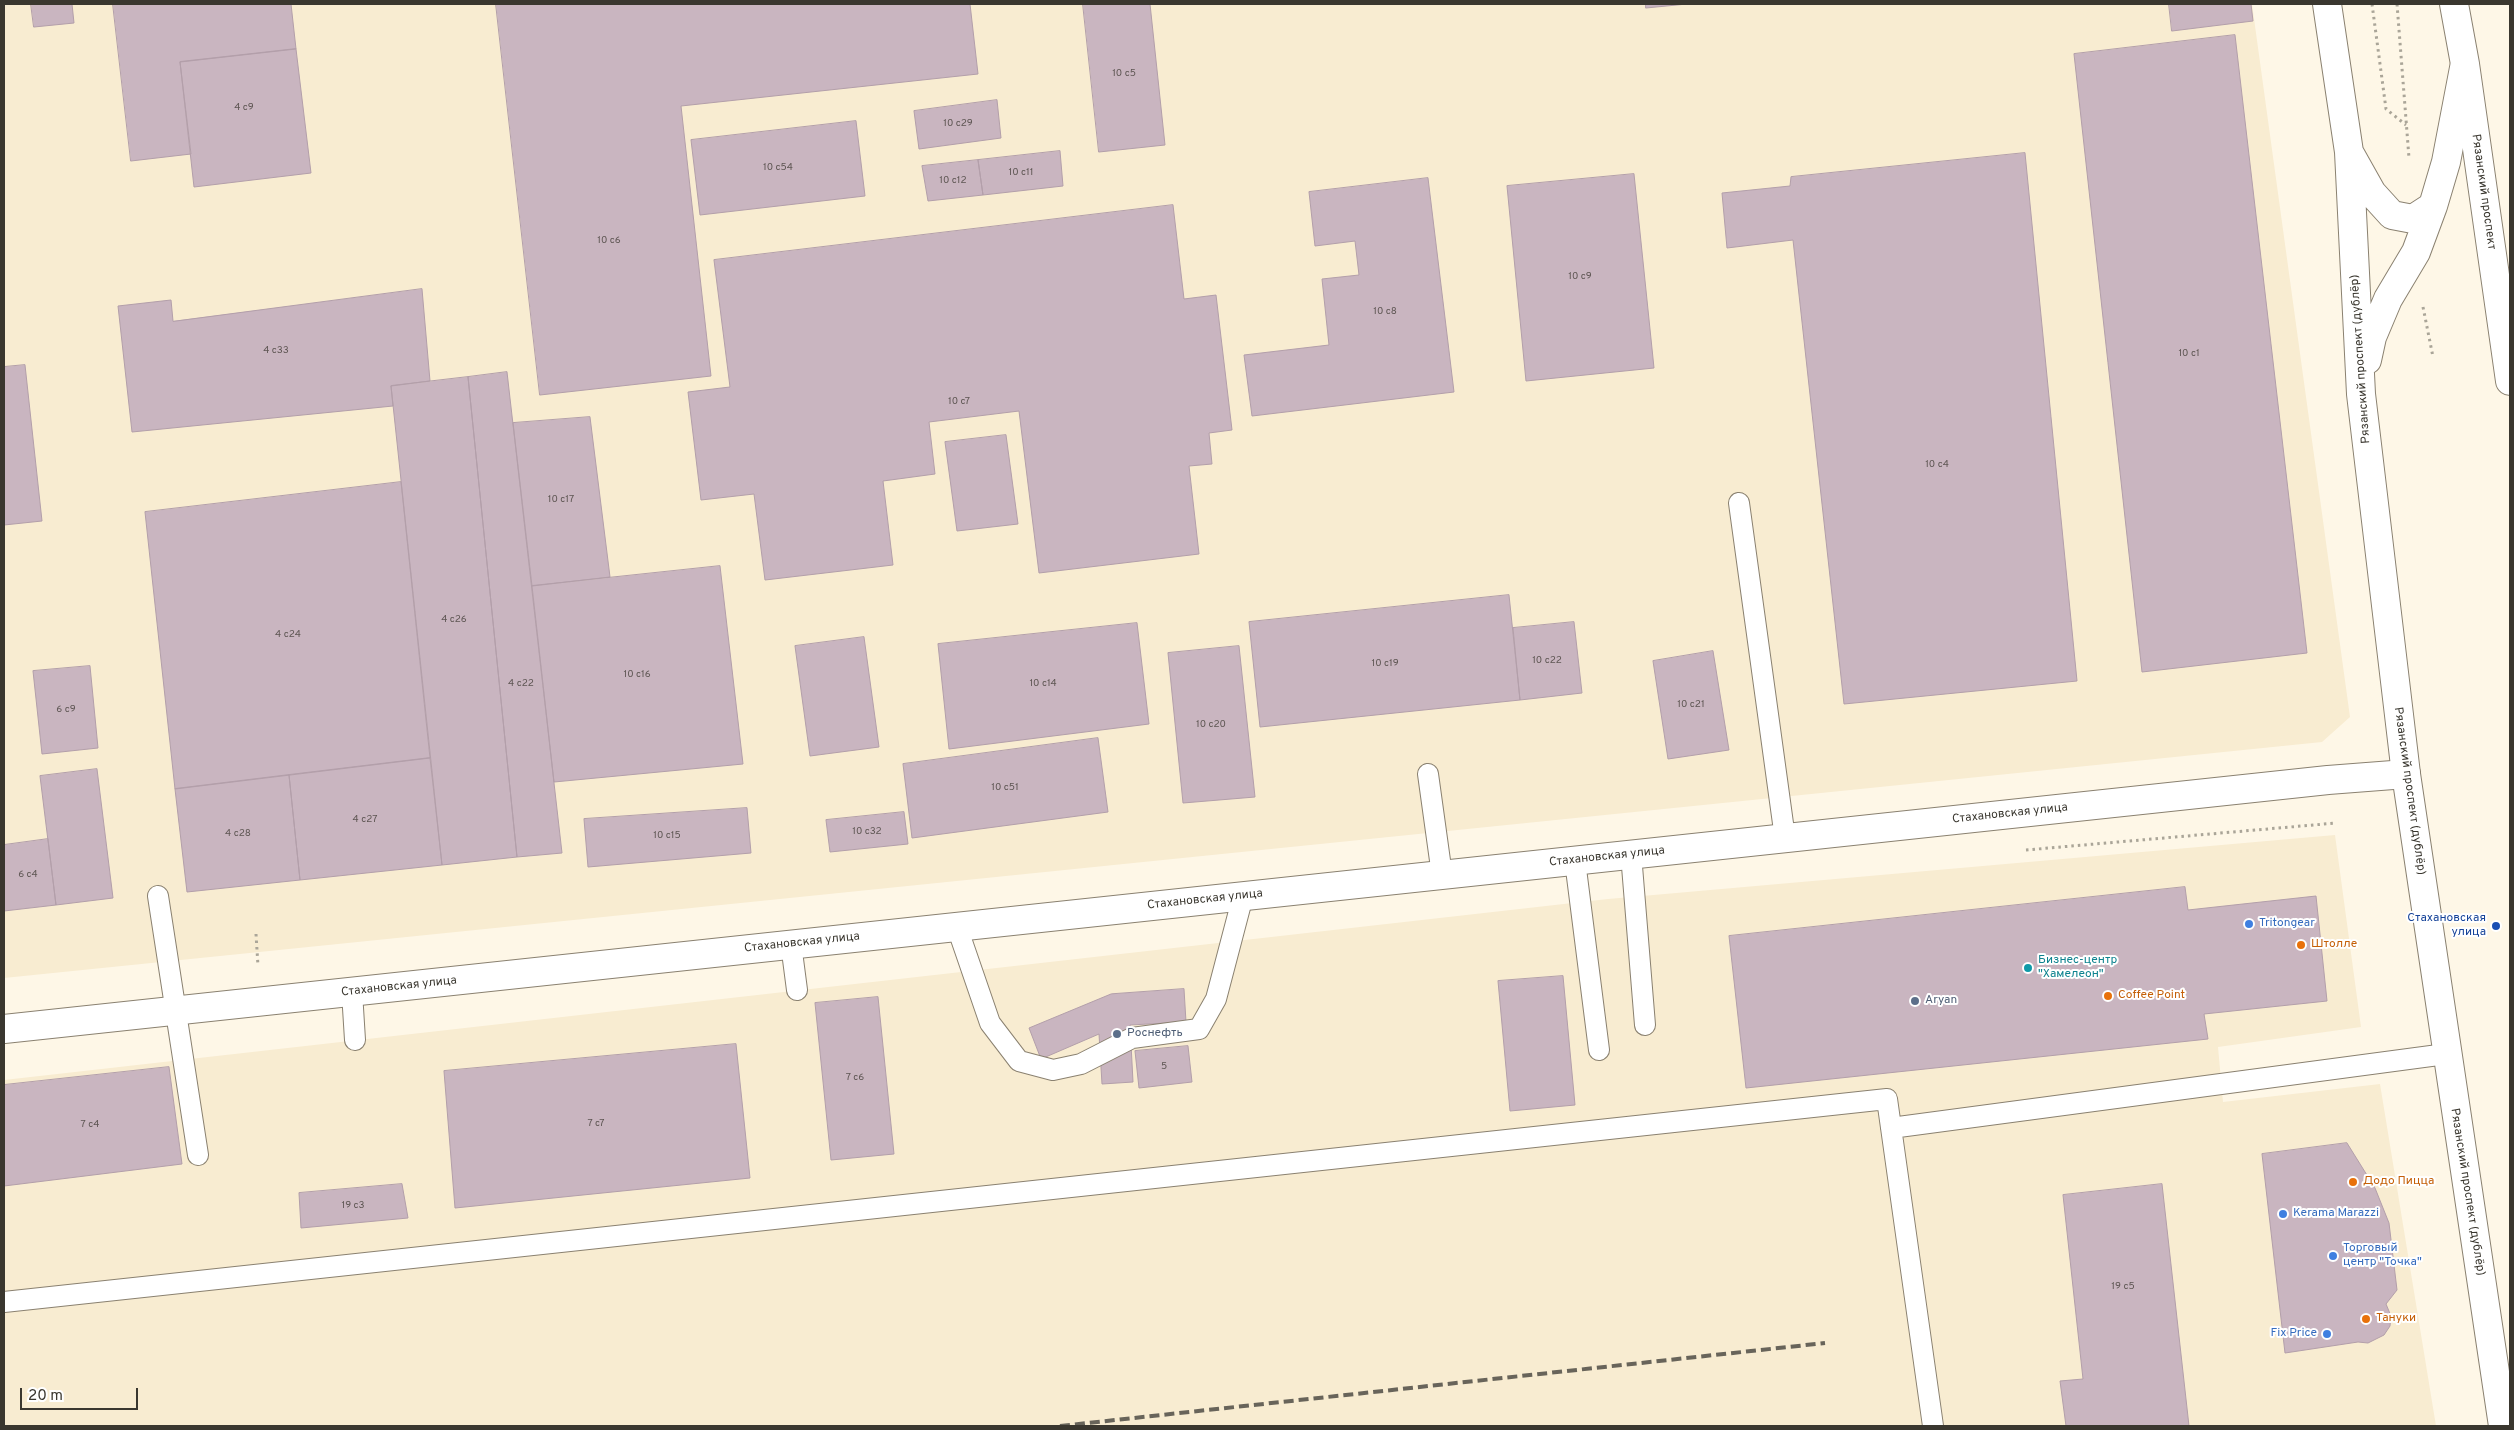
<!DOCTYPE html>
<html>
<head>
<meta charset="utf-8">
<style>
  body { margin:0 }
  #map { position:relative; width:2514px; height:1430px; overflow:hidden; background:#fef7e7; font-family:Overpass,sans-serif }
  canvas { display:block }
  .frame { position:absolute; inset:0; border:5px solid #3a372f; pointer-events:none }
  .scale { position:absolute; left:20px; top:1388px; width:118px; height:22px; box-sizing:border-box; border:2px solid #3a372f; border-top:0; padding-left:6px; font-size:15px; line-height:18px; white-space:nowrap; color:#3a372f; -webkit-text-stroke:4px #fff; paint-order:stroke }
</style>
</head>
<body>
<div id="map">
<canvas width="2514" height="1430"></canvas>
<div class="frame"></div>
<div class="scale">20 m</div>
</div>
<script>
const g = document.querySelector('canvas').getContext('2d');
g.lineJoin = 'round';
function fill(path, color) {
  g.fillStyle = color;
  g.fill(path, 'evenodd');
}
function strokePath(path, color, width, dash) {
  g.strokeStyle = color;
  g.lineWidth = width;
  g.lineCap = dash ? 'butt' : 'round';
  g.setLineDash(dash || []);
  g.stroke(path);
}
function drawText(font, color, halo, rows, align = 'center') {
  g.font = font + ' Overpass,sans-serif';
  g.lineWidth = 4;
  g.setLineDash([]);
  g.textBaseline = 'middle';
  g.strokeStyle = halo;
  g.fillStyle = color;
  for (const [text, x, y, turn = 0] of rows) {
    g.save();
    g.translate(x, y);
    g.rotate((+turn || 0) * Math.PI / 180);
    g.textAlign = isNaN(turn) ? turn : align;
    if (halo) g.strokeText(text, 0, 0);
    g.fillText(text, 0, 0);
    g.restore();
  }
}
const built = new Path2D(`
  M4,4H2252L2350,717L2322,742L4,978Z
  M2335,835L2361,1027L2218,1047L2223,1102L2380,1084L2436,1426H4V1080L1608,899Z`);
const building = new Path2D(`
  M31,4H72L74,23L34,27Z
  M113,4H291L296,49L180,62L191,154L131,161Z
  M496,4H970L978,74L681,106L711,376L540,395Z
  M1083,4H1150L1165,145L1099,152Z
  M1646,4H1687L1646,8Z
  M2169,4H2251L2253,21L2172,31Z
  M2235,35L2307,653L2142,672L2074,54Z
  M296,49L311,173L194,187L180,62Z
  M997,100L1001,138L919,149L914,111Z
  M856,121L865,196L700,215L691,140Z
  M1060,151L1063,186L983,195L978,160Z
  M2025,153L2077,681L1844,704L1793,240L1727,248L1722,193L1790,186L1791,177Z
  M978,160L983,195L928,201L922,166Z
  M1634,174L1654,368L1526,381L1507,186Z
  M1428,178L1454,392L1252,416L1244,355L1329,345L1322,279L1359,275L1355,241L1315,246L1309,192Z
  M1173,205L1184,299L1216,295L1232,430L1209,433L1212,464L1189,466L1199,554L1039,573L1019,411L929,422L935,474L883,481L893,565L765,580L754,494L701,500L688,392L730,387L714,260Z
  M422,289L430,381L391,386L393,406L132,432L118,306L171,300L173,321Z
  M25,365L42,521L4,525V367Z
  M507,372L562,853L517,857L468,377Z
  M468,377L517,857L442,865L391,386Z
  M590,417L610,577L532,586L513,423Z
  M1006,435L1018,524L957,531L945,442Z
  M401,482L430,758L175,789L145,512Z
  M720,566L743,764L554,782L532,586Z
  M1509,595L1520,700L1260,727L1249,622Z
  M1574,622L1582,693L1520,700L1513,628Z
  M1137,623L1149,724L949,749L938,644Z
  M864,637L879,747L810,756L795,646Z
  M1239,646L1255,797L1183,803L1168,653Z
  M1713,651L1729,750L1668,759L1653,661Z
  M90,666L98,748L42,754L33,671Z
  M1098,738L1108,812L912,838L903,764Z
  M430,758L442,865L300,880L289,775Z
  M97,769L113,898L56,905L40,776Z
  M289,775L300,880L187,892L175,789Z
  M747,808L751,853L588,867L584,819Z
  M904,812L908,844L830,852L826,820Z
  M48,839L56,905L4,911V845Z
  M2185,887L2188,910L2316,896L2327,1001L2204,1014L2208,1039L1746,1088L1729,936Z
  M1563,976L1575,1105L1510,1111L1498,981Z
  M1184,989L1186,1022L1130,1025L1133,1082L1102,1084L1099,1034L1041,1059L1029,1028L1111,994Z
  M878,997L894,1154L831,1160L815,1003Z
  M736,1044L750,1178L455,1208L444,1071Z
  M1188,1046L1192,1082L1139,1088L1135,1051Z
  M169,1067L182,1164L4,1186V1085Z
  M2347,1143L2375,1188L2389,1223L2397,1290L2386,1304L2391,1316L2390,1326L2384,1335L2368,1343L2358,1342L2285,1353L2262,1154Z
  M402,1184L408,1218L301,1228L299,1193Z
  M2162,1184L2189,1426H2066L2060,1381L2083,1379L2063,1195Z`);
const path = new Path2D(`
  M2372,4L2386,109L2406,125
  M2397,4L2409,158
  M2423,307L2433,357
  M2026,850L2336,823
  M256,934L258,966`);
const service = new Path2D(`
  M1739,503L1785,838
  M1428,774L1442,875
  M1631,854L1645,1025
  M1575,861L1599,1050
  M158,896L198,1155
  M957,927L990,1023L1019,1061L1053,1070L1081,1064L1132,1038L1199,1029L1216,999L1243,896
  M791,944L797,990
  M352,992L355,1040
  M1891,1128L2446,1054
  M4,1302L1887,1099L1933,1426`);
const minor = new Path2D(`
  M4,1029L2328,780L2406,774`);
const secondary = new Path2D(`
  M2327,4L2349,152L2372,193L2392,215L2413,219L2433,206L2446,162L2464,68
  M2349,152L2361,394L2406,774L2503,1426
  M2367,360L2372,337L2388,299L2416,252L2433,206`);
const primary = new Path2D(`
  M2454,4L2465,64L2510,381`);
const rail = new Path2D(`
  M1060,1426L1825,1343`);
const markers = [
  [2249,924,5,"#3f7fe0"],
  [2496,926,5,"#1a4fb4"],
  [2301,945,5,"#e8710a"],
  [2028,968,5,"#0f9aa8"],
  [2108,996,5,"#e8710a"],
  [1915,1001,5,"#5c6f8a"],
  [1117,1034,5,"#5c6f8a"],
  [2353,1182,5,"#e8710a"],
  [2283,1214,5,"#3f7fe0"],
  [2333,1256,5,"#3f7fe0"],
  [2366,1319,5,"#e8710a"],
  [2327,1334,5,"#3f7fe0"]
];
const numberNames = [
  ["10 с5",1124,74],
  ["4 с9",244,108],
  ["10 с29",958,124],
  ["10 с54",778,168],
  ["10 с11",1021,173],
  ["10 с12",953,181],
  ["10 с6",609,241],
  ["10 с9",1580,277],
  ["10 с8",1385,312],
  ["4 с33",276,351],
  ["10 с1",2189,354],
  ["10 с7",959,402],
  ["10 с4",1937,465],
  ["10 с17",561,500],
  ["4 с26",454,620],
  ["4 с24",288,635],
  ["10 с22",1547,661],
  ["10 с19",1385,664],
  ["10 с16",637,675],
  ["4 с22",521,684],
  ["10 с14",1043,684],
  ["10 с21",1691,705],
  ["6 с9",66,710],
  ["10 с20",1211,725],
  ["10 с51",1005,788],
  ["4 с27",365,820],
  ["10 с32",867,832],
  ["4 с28",238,834],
  ["10 с15",667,836],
  ["6 с4",28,875],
  ["5",1164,1067],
  ["7 с6",855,1078],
  ["7 с7",596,1124],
  ["7 с4",90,1125],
  ["19 с3",353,1206],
  ["19 с5",2123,1287]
];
const streetNames = [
  ["Рязанский проспект",2483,192,82],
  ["Рязанский проспект (дублёр)",2361,359,-94],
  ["Рязанский проспект (дублёр)",2409,791,82],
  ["Стахановская улица",2010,814,-6],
  ["Стахановская улица",1607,857,-6],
  ["Стахановская улица",1205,900,-6],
  ["Стахановская улица",802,943,-6],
  ["Стахановская улица",399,987,-6],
  ["Рязанский проспект (дублёр)",2467,1192,81]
];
const transitNames = [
  ["Стахановская",2486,919],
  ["улица",2486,933]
];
const shopNames = [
  ["Tritongear",2259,924],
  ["Kerama Marazzi",2293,1214],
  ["Торговый",2343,1249],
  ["центр \"Точка\"",2343,1263],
  ["Fix Price",2317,1334,"right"]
];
const foodNames = [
  ["Штолле",2311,945],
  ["Coffee Point",2118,996],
  ["Додо Пицца",2363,1182],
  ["Тануки",2376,1319]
];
const cultureNames = [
  ["Бизнес-центр",2038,961],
  ["\"Хамелеон\"",2038,975]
];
const serviceNames = [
  ["Aryan",1925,1001],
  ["Роснефть",1127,1034]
];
fill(built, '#f8ecd1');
fill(building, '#c9b5c0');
strokePath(building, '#b39faa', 1);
strokePath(service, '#8a8170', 22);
strokePath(minor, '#8a8170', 30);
strokePath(secondary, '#8a8170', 30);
strokePath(primary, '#8a8170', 30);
strokePath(path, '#aaa598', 3, [2.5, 4]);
strokePath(service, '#fff', 20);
strokePath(minor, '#fff', 28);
strokePath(secondary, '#fff', 28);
strokePath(primary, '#fff', 28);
strokePath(rail, '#68645a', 4, [10, 5]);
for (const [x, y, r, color] of markers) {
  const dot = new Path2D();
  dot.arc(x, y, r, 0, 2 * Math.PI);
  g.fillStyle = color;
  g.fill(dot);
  strokePath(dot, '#fff', 2);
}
drawText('10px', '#5e5653', null, numberNames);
drawText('12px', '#3a372f', '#fff', streetNames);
drawText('12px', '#164399', '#fff', transitNames, 'right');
drawText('12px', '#366cbe', '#fff', shopNames, 'left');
drawText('12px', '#c56008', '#fff', foodNames, 'left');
drawText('12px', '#0d838f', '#fff', cultureNames, 'left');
drawText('12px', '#4e5e75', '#fff', serviceNames, 'left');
</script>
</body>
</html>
